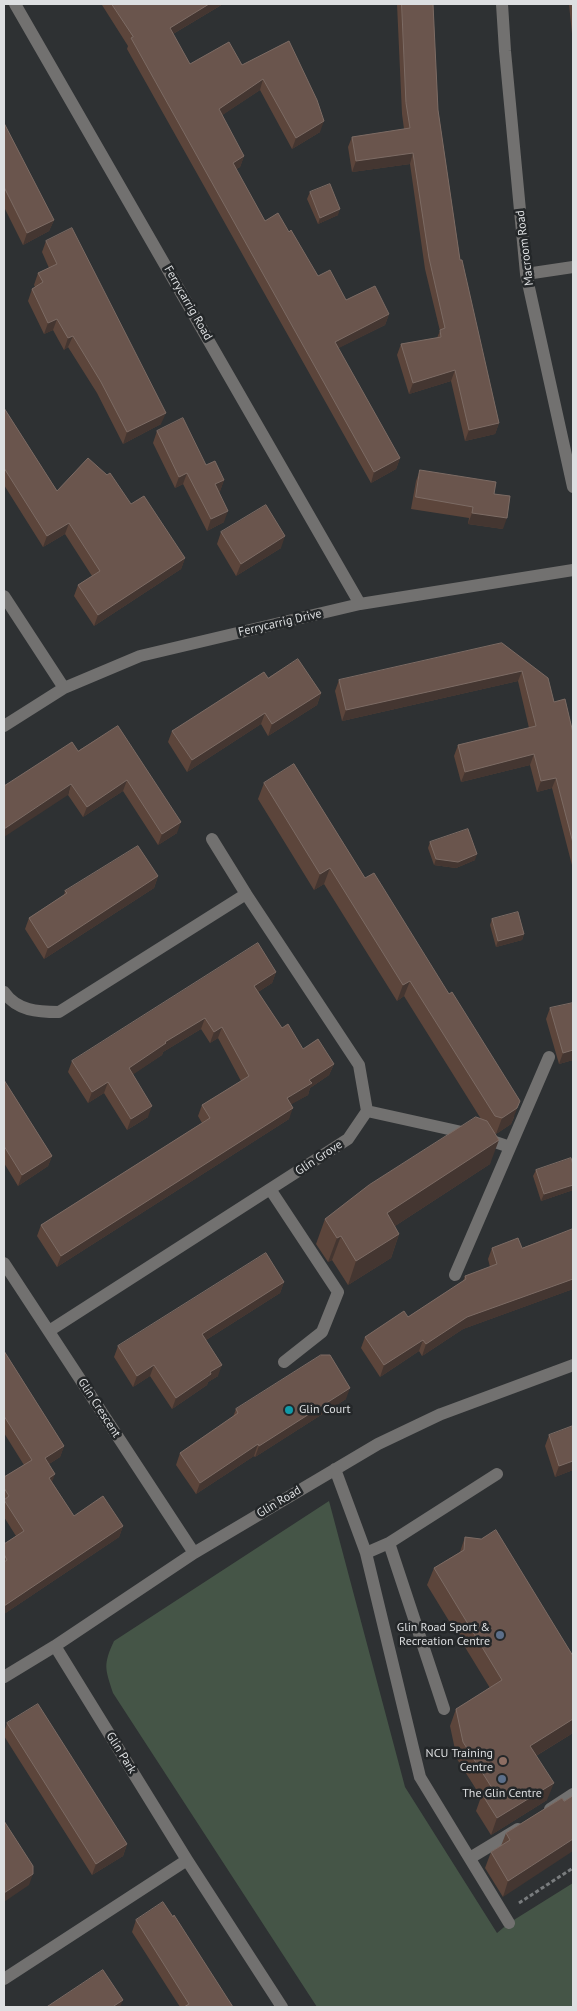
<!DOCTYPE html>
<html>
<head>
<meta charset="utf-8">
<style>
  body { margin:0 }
  #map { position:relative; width:577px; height:2011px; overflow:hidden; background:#2e3133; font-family:"PT Sans",sans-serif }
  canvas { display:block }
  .frame { position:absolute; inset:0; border:5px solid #dddfe1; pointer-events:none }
</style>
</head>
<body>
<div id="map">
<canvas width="577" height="2011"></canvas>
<div class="frame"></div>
</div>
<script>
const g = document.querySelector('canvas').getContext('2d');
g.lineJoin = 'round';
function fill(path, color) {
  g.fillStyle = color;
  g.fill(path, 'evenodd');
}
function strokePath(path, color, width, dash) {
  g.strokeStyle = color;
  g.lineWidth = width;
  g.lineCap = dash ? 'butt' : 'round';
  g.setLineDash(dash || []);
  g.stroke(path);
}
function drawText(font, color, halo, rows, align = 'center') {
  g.font = font + ' "PT Sans",sans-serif';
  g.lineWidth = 5;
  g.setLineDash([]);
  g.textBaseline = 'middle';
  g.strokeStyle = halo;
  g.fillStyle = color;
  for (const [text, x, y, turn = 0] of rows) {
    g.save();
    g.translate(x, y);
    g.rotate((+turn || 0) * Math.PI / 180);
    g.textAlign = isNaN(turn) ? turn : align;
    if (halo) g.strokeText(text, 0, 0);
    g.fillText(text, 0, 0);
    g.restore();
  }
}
const green = new Path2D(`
  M329,1501L405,1787L497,1933L509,1923L573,1883V2007H317L113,1693C105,1668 103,1665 114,1641Z`);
const path = new Path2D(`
  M519,1903L573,1868`);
const minor = new Path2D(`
  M15,4L360,604
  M502,4L505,51L526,274L573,487
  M526,274L573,267
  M4,596L64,688
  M4,726L64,688L140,656L360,604L573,570
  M212,839L246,894
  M4,992C17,1011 38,1012 59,1012L246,894L359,1065L367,1111L348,1139L49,1331
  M367,1111L471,1134L510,1147
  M270,1189L338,1292L322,1332L284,1362
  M4,1263L194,1553
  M455,1275L549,1057
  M335,1469L366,1553L420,1777L509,1923
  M389,1543L444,1709
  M366,1553L389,1543L497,1474
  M55,1646L187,1860L282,2007
  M4,1677L55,1646L194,1553L378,1444L441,1414L573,1365
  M550,1809L573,1794
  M470,1858L518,1829
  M4,1979L187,1860`);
const wall = new Path2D(`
  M103,4H223L173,34L190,64L242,65L289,41L320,132L292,149L260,90L222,115L244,156L240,167L236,169L265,221L289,232L318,276L346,300L389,314L385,325L338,348L400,458L396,469L371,483L127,49L128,46L102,5Z
  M397,4H433L438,110L460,260L499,423L495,434L465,441L451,381L409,394L397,355L401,344L437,338L440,331L425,269L410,164L352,172L348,147L352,137L404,129L402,114Z
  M569,4H573V44Z
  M4,123L54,220L49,231L23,245L4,207Z
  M310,192L338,215L318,224L307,199Z
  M46,241L161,424L123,444L97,393L68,347L64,350L53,330L44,334L28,301L32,289L35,287L34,285L38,273L49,268L42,252Z
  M4,408L57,491L131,504L185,558L181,569L94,626L74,596L78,585L92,576L65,534L43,547L4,485Z
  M157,431L206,465L224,480L220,491L219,492L224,522L207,531L183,484L175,488L153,443Z
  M420,470L494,494L503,529L468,524L469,518L411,509L416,481Z
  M221,532L281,548L236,576L217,544Z
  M502,643L554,702L573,733V869L552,788L537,792L530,765L461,782L454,756L458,745L529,728L518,681L342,721L335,691L339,680Z
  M268,678L321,693L317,705L268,736L261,724L187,772L168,742L172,731Z
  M118,726L177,833L158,845L123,791L83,817L68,795L78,751Z
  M294,764L514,1117L511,1124L496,1134L495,1133L490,1164L395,1226L399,1234L391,1258L348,1285L332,1260L328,1262L316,1244L325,1219L481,1119L404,996L397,1001L324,884L314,890L258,799L264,783Z
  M430,842L475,860L456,868L434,865L428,848Z
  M158,876L154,888L44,959L25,929L29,918L64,895L65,891Z
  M492,919L524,934L522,940L496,947L490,925Z
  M276,972L272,983L258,992L282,1028L303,1049L334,1064L329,1075L310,1088L308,1095L291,1104L289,1119L57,1267L37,1236L41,1225L202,1123L198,1116L202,1105L241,1081L218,1038L210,1043L201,1029L163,1052L162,1055L133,1074L148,1117L127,1130L104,1093L88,1103L68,1072L72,1061Z
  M550,1008L573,1060L559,1064L546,1019Z
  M4,1080L52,1156L48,1166L18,1186L4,1163Z
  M573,1165V1190L541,1201L533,1176L536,1170Z
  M573,1229V1289L463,1329L422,1356L419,1351L380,1377L361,1348L365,1337L408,1317L463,1281L465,1276L490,1267L488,1259L492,1248H522Z
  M284,1282L280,1293L206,1340L218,1376L208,1382L207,1385L172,1409L150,1376L133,1387L114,1357L118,1346Z
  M4,1351L64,1446L60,1457L49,1464L52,1482L74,1516L123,1526L119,1537L4,1614V1544L16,1536L4,1517V1477L24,1465L4,1433Z
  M346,1399L255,1457L254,1456L196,1494L176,1465L180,1453L233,1417L236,1409Z
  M549,1435L573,1470L555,1477L545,1446Z
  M465,1537L573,1656V1733L536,1756L547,1800L491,1835L476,1811L481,1797L457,1759L450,1726L456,1709L490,1688L427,1585L434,1568L460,1552Z
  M7,1723L127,1844L123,1856L92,1875L4,1736V1733Z
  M562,1798L503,1897L485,1868L491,1852L501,1846L506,1833Z
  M136,1920L233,2007H180L132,1932Z`);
const shadedWall = new Path2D(`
  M209,4H223L166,38L170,28Z
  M263,79L260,90L215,120L219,109Z
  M324,121L320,132L292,149L296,138Z
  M413,153L410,164L352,172L356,161Z
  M244,156L240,167L229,173L233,163Z
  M340,209L338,215L318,224L320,218Z
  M54,220L49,231L23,245L27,233Z
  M389,314L385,325L331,352L335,342Z
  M57,319L53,330L44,334L48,323Z
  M73,336L68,347L64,350L68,338Z
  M455,370L451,381L409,394L413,383Z
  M166,413L161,424L123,444L127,432Z
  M499,423L495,434L465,441L469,430Z
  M400,458L396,469L371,483L374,472Z
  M187,473L183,484L175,488L179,477Z
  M224,480L220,491L211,496L215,484Z
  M228,511L224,522L207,531L211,519Z
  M472,513L507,518L503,529L468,524Z
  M69,523L65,534L43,547L47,536Z
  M285,536L281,548L236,576L241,564Z
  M185,558L181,569L94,626L98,615Z
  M522,671L518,681L342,721L346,710Z
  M321,693L317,705L268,736L272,724Z
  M265,713L261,724L187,772L192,760Z
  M534,754L530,765L461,782L465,772Z
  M556,778L552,788L537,792L541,781Z
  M127,780L123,791L83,817L87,807Z
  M71,784L68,795L4,837V829Z
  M181,822L177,833L158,845L162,834Z
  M477,854L475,860L456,868L434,865L436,859Z
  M330,868L324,884L314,890L320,874Z
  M158,876L154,888L44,959L48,948Z
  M524,934L522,940L496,947L498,941Z
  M276,972L272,983L250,997L254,986Z
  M410,981L404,996L397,1001L403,985Z
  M205,1018L201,1029L163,1052L162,1055L125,1080L129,1068L165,1042Z
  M222,1027L218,1038L210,1043L214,1032Z
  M573,1050V1060L559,1064L563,1053Z
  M334,1064L329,1075L310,1088L308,1095L283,1109L287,1098L309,1080Z
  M108,1082L104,1093L88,1103L92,1092Z
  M520,1101L511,1124L496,1134L502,1118Z
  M152,1106L148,1117L127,1130L131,1119Z
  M293,1108L289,1119L57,1267L61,1256Z
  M499,1140L490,1164L378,1237L387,1213Z
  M52,1156L48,1166L18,1186L22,1175Z
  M573,1185V1190L541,1201L544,1194Z
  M399,1234L391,1258L348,1285L356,1261Z
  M341,1236L332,1260L328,1262L337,1238Z
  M573,1279V1289L463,1329L422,1356L426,1344L467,1317Z
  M284,1282L280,1293L198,1345L202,1334Z
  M423,1340L419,1351L380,1377L384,1365Z
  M154,1365L150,1376L133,1387L137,1376Z
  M222,1365L218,1376L208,1382L207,1385L172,1409L176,1398L210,1372Z
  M350,1388L346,1399L255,1457L259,1446Z
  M258,1444L254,1456L196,1494L200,1483Z
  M64,1446L60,1457L41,1469L45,1458Z
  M573,1461V1470L555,1477L559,1466Z
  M55,1474L51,1485L49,1478Z
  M123,1526L119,1537L4,1614V1606Z
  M573,1719V1733L524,1763L530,1746Z
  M554,1783L547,1800L491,1835L497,1818Z
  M573,1839V1851L503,1897L508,1881Z
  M127,1844L123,1856L92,1875L96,1864Z
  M33,1874L29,1885L4,1902V1893Z
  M123,2000L120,2007H114V2006Z`);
const building = new Path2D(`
  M112,4H209L170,28L190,64L229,42L242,65L289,41L317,100L324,121L296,138L263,79L219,109L244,156L233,163L265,221L278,213L289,232L291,230L318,276L330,270L346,300L375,286L389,314L335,342L400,458L374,472L131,38L133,37Z
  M402,4H433L438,110L460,260H462L499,423L469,430L455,370L413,383L401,344L441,337L440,330L445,328L429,258L413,153L356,161L352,137L410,128L406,103Z
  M4,123L54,220L27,233L4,187Z
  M330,184L340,209L320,218L310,192Z
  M72,228L166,413L127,432L101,382L73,336L68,338L57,319L48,323L32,289L43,282L38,273L57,264L46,241Z
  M4,408L57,491L88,458L107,475L110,473L131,504L144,496L185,558L98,615L78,585L100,571L69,523L47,536L4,468Z
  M183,418L206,465L215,461L224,480L215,484L228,511L211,519L187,473L179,477L157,431Z
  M420,470L496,482L494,494L510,496L507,518L472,513L473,507L416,497Z
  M266,505L285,536L241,564L221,532Z
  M502,643L548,678L554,702L565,699L573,733V843L556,778L541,781L534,754L465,772L458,745L536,726L522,671L346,710L339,680Z
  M298,659L321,693L272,724L265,713L192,760L172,731L264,672L268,678Z
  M118,726L181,822L162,834L127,780L87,807L71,784L4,829V786L72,742L78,751Z
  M294,764L365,878L374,873L449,994L452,992L520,1101L517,1108L502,1118L495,1116L410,981L403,985L330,868L320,874L264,783Z
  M468,829L477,854L458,862L436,859L430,842Z
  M138,846L158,876L48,948L29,918L67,893L65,891Z
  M518,912L524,934L498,941L492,919Z
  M258,943L276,972L254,986L282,1028L288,1024L303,1049L318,1039L334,1064L309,1080L312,1083L287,1098L293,1108L61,1256L41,1225L210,1118L202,1105L249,1076L222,1027L214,1032L205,1018L165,1042L166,1043L129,1068L152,1106L131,1119L108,1082L92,1092L72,1061Z
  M573,1003V1050L563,1053L550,1008Z
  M4,1080L52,1156L22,1175L4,1146Z
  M476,1117L487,1121L499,1140L387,1213L399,1234L356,1261L341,1236L337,1238L325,1219L369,1185Z
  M571,1158L573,1165V1185L544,1194L536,1170Z
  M573,1229V1279L467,1317L426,1344L423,1340L384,1365L365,1337L404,1311L408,1317L466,1279L465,1276L497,1264L492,1248L518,1238L522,1248Z
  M266,1253L284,1282L202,1334L222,1365L210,1372L211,1374L176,1398L154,1365L137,1376L118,1346Z
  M4,1351L64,1446L45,1458L55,1474L49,1478L74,1516L103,1496L123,1526L4,1606V1562L7,1560L4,1554V1544L24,1531L4,1500L9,1496L4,1488V1477L32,1460L4,1416Z
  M321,1355H330L350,1388L259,1446L258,1444L200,1483L180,1453L238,1413L236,1409Z
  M573,1426V1461L559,1466L549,1435Z
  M496,1530L573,1656V1719L530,1746L554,1783L497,1818L482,1794L492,1788L463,1742L456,1709L502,1680L434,1568L464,1550L465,1537L481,1539Z
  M38,1704L127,1844L96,1864L7,1723Z
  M573,1796V1839L508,1881L491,1852L510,1840L506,1833L562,1798L564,1801Z
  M4,1821L33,1866V1874L4,1893Z
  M163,1902L173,1917L174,1915L233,2007H184L189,2004L136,1920Z
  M103,1970L123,2000L114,2006L115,2007H47Z`);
const markers = [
  [289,1410,5,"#0f9aa8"],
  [500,1635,5,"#5c6f8a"],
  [503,1761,5,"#8d6e63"],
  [502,1779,5,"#5c6f8a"]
];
const streetNames = [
  ["Macroom Road",525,248,-97],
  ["Ferrycarrig Road",188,303,60],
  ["Ferrycarrig Drive",280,623,-13],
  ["Glin Grove",319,1158,-33],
  ["Glin Crescent",99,1408,57],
  ["Glin Road",279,1502,-31],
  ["Glin Park",121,1753,58]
];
const poiNames = [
  ["Glin Court",299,1410,"left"],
  ["Glin Road Sport &",490,1628],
  ["Recreation Centre",490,1642],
  ["NCU Training",493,1754],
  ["Centre",493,1768],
  ["The Glin Centre",502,1794,"center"]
];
fill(green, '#455547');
strokePath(path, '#797c7e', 3, [4, 2.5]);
strokePath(minor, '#727170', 12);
fill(wall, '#5c453b');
fill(shadedWall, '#443631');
fill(building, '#6a554d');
strokePath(building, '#7c6b64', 1);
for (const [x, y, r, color] of markers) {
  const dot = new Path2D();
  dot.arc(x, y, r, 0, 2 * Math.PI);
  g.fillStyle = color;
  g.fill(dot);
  strokePath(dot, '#242729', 2);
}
drawText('12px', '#dddfe1', '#242729', streetNames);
drawText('12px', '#dddfe1', '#242729', poiNames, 'right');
</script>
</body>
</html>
